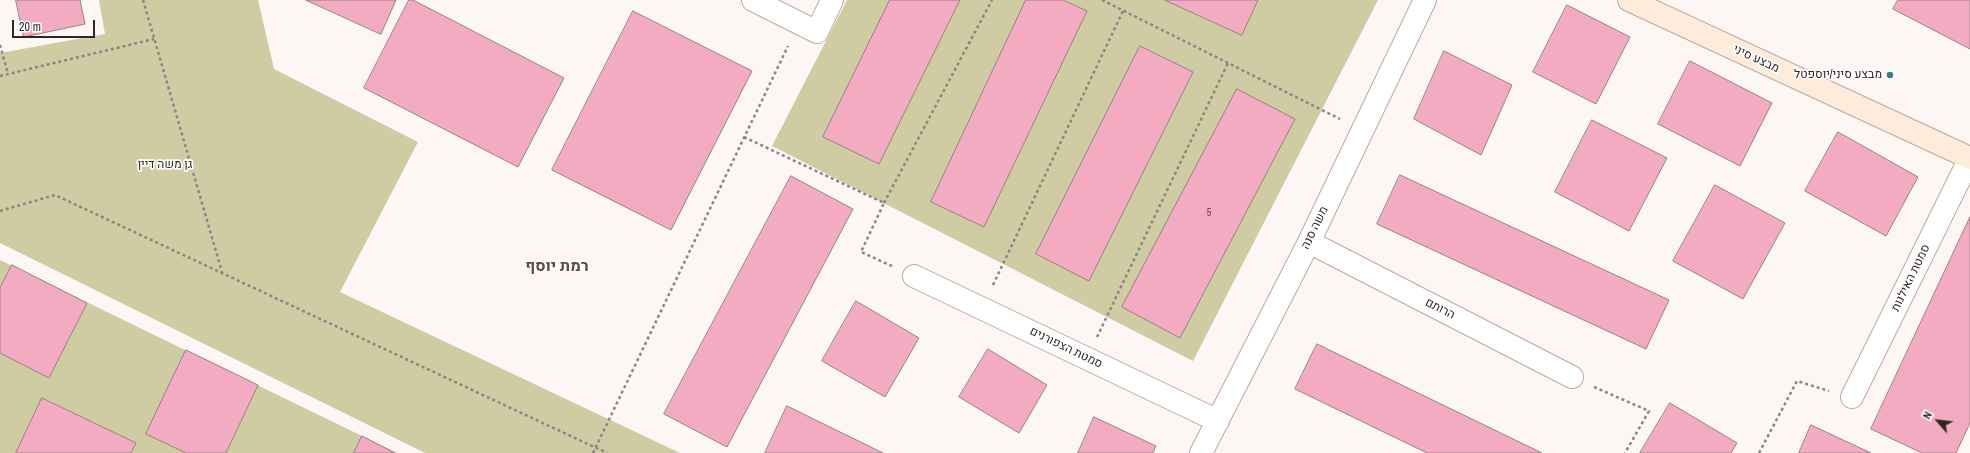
<!DOCTYPE html>
<html>
<head>
<meta charset="utf-8">
<style>
  body { margin:0 }
  #map { position:relative; width:1970px; height:453px; overflow:hidden; background:#fcf6f5; font-family:"Archivo Narrow",sans-serif }
  canvas { display:block }
  .north { position:absolute; left:1918px; top:401px; width:40px; height:40px; -webkit-text-stroke:3px #fff; paint-order:stroke; rotate:298deg; font-size:11px; font-weight:700; line-height:16px; text-align:center; color:#2f2523 }
  .north::after { content:''; display:block; margin:auto; width:14px; height:18px; background:#2f2523; clip-path:polygon(50% 0,100% 100%,50% 72%,0 100%) }
  .scale { position:absolute; left:12px; top:20px; width:83px; height:18px; box-sizing:border-box; border:2px solid #2f2523; border-top:0; padding-left:5px; font-size:12px; line-height:14px; white-space:nowrap; color:#2f2523; -webkit-text-stroke:3px #fff; paint-order:stroke }
</style>
</head>
<body>
<div id="map">
<canvas width="1970" height="453"></canvas>
<div class="north">N</div>
<div class="scale">20 m</div>
</div>
<script>
const g = document.querySelector('canvas').getContext('2d');
g.lineJoin = 'round';
function fill(path, color) {
  g.fillStyle = color;
  g.fill(path, 'evenodd');
}
function strokePath(path, color, width, dash) {
  g.strokeStyle = color;
  g.lineWidth = width;
  g.lineCap = dash ? 'butt' : 'round';
  g.setLineDash(dash || []);
  g.stroke(path);
}
function drawText(font, color, halo, rows, align = 'center') {
  g.font = font + ' "Archivo Narrow",Heebo,sans-serif';
  g.lineWidth = 3.5;
  g.setLineDash([]);
  g.textBaseline = 'middle';
  g.strokeStyle = halo;
  g.fillStyle = color;
  for (const [text, x, y, turn = 0] of rows) {
    g.save();
    g.translate(x, y);
    g.rotate((+turn || 0) * Math.PI / 180);
    g.textAlign = isNaN(turn) ? turn : align;
    if (halo) g.strokeText(text, 0, 0);
    g.fillText(text, 0, 0);
    g.restore();
  }
}
const green = new Path2D(`
  M99,0H258L274,69L418,142L340,292L680,453H425L0,243V53L105,34Z
  M847,0H1378L1193,361L772,146Z
  M0,260L397,453H0Z`);
const building = new Path2D(`
  M16,0H80L85,24L24,37Z
  M306,0H396L381,34Z
  M409,0H413L564,78L518,167L364,88Z
  M890,0H960L879,164L823,137Z
  M1026,0H1063L1087,11L984,227L931,202Z
  M1165,0H1258L1242,35Z
  M1898,0H1970V49L1893,9Z
  M1567,5L1630,37L1596,104L1533,72Z
  M633,11L752,71L671,230L552,170Z
  M1140,46L1193,72L1089,281L1036,254Z
  M1444,51L1512,85L1481,155L1414,119Z
  M1690,61L1772,103L1740,166L1658,124Z
  M1237,89L1295,119L1180,338L1122,307Z
  M1592,120L1667,158L1629,231L1555,192Z
  M1838,132L1918,177L1886,236L1805,191Z
  M1400,175L1669,300L1646,349L1377,224Z
  M791,176L853,209L727,447L664,414Z
  M1715,185L1785,223L1743,299L1673,261Z
  M1970,217V423L1956,453H1922L1871,429Z
  M12,265L87,303L49,378L0,353V288Z
  M856,301L919,338L885,397L822,361Z
  M1317,344L1542,453H1427L1295,389Z
  M988,349L1047,385L1019,433L959,397Z
  M186,350L258,385L226,453H186L146,434Z
  M42,398L136,443L131,453H16Z
  M1670,403L1737,443L1731,453H1640Z
  M787,406L883,453H765Z
  M1094,417L1156,446L1153,453H1078Z
  M1811,425L1871,453H1799Z
  M362,436L395,453H354Z`);
const path = new Path2D(`
  M143,0L222,272
  M1102,0L1340,119
  M0,45L8,74
  M0,76L154,39
  M744,137L884,203L861,252L892,266
  M884,203L992,0
  M0,211L55,195L607,453
  M993,285L1123,11
  M1097,337L1228,63
  M1594,387L1649,411L1625,453
  M593,453L788,46
  M1759,453L1797,381L1829,391`);
const street = new Path2D(`
  M753,0L817,32L832,0
  M1309,242L1572,377
  M914,276L1218,421
  M1852,397L1970,158
  M1201,453L1309,242L1425,0`);
const secondary = new Path2D(`
  M1629,0L1970,158`);
const markers = [
  [1890,75,4,"#3c7b8f"]
];
const numberNames = [
  ["5",1209,213]
];
const streetNames = [
  ["מבצע סיני",1756,59,25],
  ["משה סנה",1315,228,-64],
  ["סמטת האילנות",1911,278,-64],
  ["הרותם",1440,309,27],
  ["סמטת הצפורנים",1066,348,26]
];
const poiNames = [
  ["מבצע סיני/יוספטל",1882,75]
];
const parkNames = [
  ["גן משה דיין",165,165]
];
const districtNames = [
  ["רמת יוסף",557,267]
];
fill(green, '#cfcba2');
fill(building, '#f3abc1');
strokePath(building, '#988086', 1);
strokePath(street, '#c0a6a0', 24);
strokePath(secondary, '#c0a6a0', 24);
strokePath(path, '#8d8483', 2.5, [3, 3]);
strokePath(street, '#fff', 22);
strokePath(secondary, '#fdecd9', 22);
for (const [x, y, r, color] of markers) {
  const dot = new Path2D();
  dot.arc(x, y, r, 0, 2 * Math.PI);
  g.fillStyle = color;
  g.fill(dot);
  strokePath(dot, '#fff', 1.5);
}
drawText('10px', '#60464a', null, numberNames);
drawText('12px', '#2f2523', '#fff', streetNames);
drawText('12px', '#2f2523', '#fff', poiNames, 'right');
drawText('12px', '#2f2b0c', '#fff', parkNames);
drawText('bold 16px', '#614b45', '#fff', districtNames);
</script>
</body>
</html>
